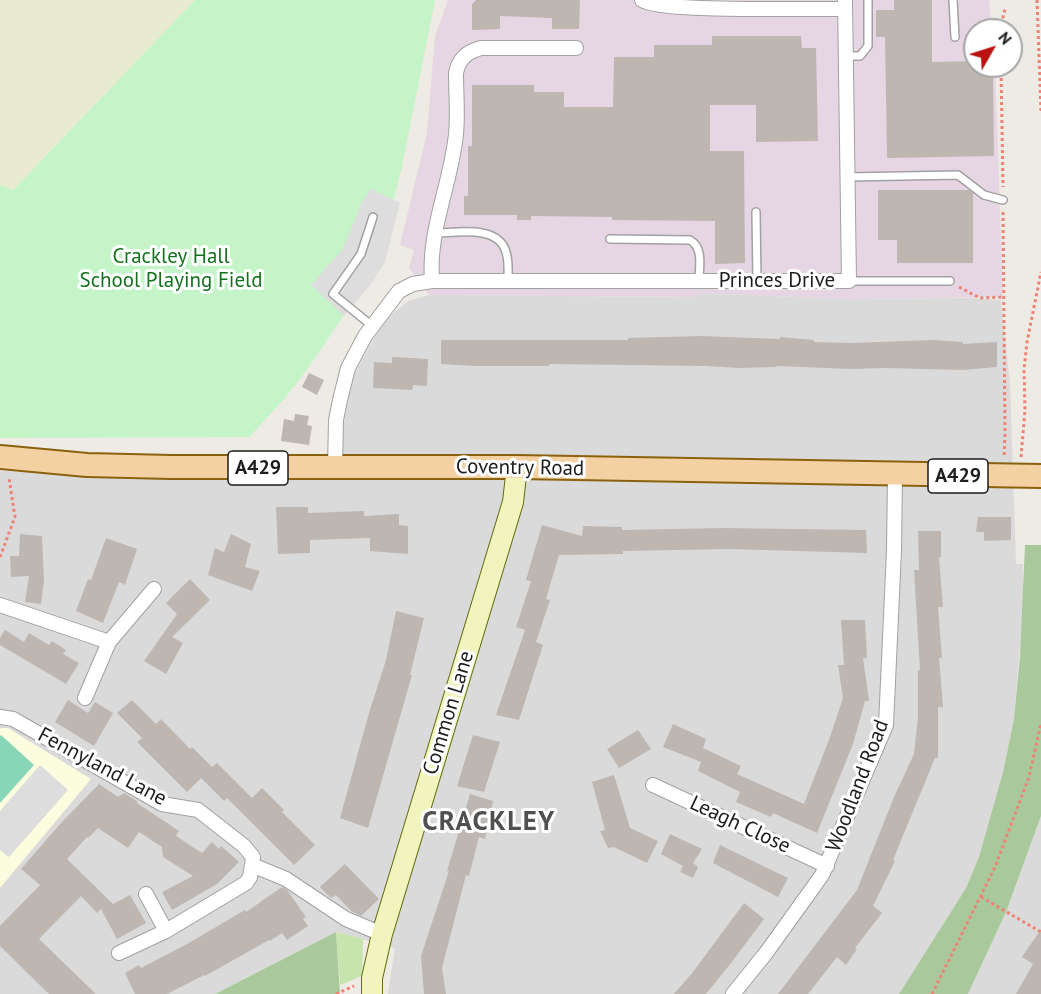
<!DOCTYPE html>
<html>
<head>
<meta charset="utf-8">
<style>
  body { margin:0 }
  #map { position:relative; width:1041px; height:994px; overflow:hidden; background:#eeeae4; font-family:"PT Sans",sans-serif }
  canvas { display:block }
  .north { position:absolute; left:963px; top:18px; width:60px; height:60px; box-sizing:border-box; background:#fff; border:2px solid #a5a5a5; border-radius:50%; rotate:51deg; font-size:16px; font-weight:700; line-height:24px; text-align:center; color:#1d1d1d }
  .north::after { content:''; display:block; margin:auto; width:21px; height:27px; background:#ba1111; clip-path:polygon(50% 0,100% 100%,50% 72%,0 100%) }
</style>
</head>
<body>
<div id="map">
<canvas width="1041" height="994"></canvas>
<div class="north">N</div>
</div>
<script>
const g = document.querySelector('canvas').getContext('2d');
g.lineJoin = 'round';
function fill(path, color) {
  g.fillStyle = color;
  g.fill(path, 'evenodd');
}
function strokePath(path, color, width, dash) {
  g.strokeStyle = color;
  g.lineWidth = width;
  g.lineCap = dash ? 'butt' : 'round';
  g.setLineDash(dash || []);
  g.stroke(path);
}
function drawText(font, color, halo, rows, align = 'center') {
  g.font = font + ' "PT Sans",sans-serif';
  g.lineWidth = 6;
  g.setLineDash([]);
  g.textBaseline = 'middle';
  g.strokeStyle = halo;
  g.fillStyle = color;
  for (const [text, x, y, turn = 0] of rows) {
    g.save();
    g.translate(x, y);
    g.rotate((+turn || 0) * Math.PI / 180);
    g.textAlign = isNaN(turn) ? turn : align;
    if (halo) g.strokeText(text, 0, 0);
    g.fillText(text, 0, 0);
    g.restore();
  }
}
const residential = new Path2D(`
  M698,293L847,299L970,298L1001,300L1010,383L1016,564H1023L1024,597L1014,719L1003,772L979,857L966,888L899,994H388L395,948L336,932L215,994H0V471L335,477L349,394L356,371L374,338L389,317L408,301L429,295L698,297Z
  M1041,816V994H968L1006,912Z`);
const industrial = new Path2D(`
  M448,0H989L992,30H975V66H995L1003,297L847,299L698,293V297L429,295L409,268L414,250L400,245L427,133L435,36Z`);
const education = new Path2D(`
  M0,728H8L91,779L0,888Z`);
const farmland = new Path2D(`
  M0,0H195L12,190L0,185Z`);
const grass = new Path2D(`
  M336,932L363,939L362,976L340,985Z`);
const forest = new Path2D(`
  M1025,545H1041V816L1006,912L968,994H899L966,888L979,857L1003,772L1014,719L1020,656Z
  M336,932L340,994H215Z`);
const park = new Path2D(`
  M195,0H435L402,167L381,250L372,273L311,364L286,397L249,437L0,438V185L13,190Z`);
const pitch = new Path2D(`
  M1,735L34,765L0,803V736Z`);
const parking = new Path2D(`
  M371,189L400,203L385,262L371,284L344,316L311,285L342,250L362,202Z
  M40,765L68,790L9,857L0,850V811Z`);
const building = new Path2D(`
  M476,0H580L579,29H552V18L500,16V29L472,30V4Z
  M894,0H932V62L975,61V66H993L994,156L887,158L885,37H876V10H894Z
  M712,36H801L802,48H816L818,141L756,142V105H710V151H744L745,263L715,264V221L612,220V217L531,216V220H517V215H464V196H468V146H472V85H534V92H564V107H613L614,57H654V45H712Z
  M878,190H969L973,193V263H897V240H878Z
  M700,336L780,339V337L814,340V342L851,343L932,340L963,342V344L997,342V367L963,370L886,368L851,369L776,366V367L739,368L705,366L549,364V366H474L441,364V340H628V338Z
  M392,357L428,359L427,386L413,385L412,390L373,388L374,362L392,363Z
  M309,373L324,380L317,395L302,387Z
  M295,414L309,416L307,425L312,426L309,445L281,441L284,419L294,421Z
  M276,507H308V513L364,511V516L399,514V525L408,526V554L370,551V538L310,540V553L278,554Z
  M978,517H1011V540L984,541V532H976Z
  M542,525L582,536L583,526L622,527V530L723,528L866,530L867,553L729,549L623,551V554L559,555L546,599L550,600L536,642L543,645L519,720L496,715L525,630L516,627L531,581L526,580Z
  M918,531H941V557H939L943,607H938L942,658H939L943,707H938V758H935L893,860L895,861L873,906L882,913L855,948L857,949L846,965L837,957L808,994H778L857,890L894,797L914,754L918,717V670H920L914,570H919Z
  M20,534L42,536L44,580L41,604L25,602L29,576L11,577L10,556H19Z
  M231,534L251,544L245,567L260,571L252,591L208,575L215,548L224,552Z
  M106,538L137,549L125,585L119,582L103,623L76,611L88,579L91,580Z
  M190,579L210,600L172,637L183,643L166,674L144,661L177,614L166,603Z
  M396,611L424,618L410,675H412L368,828L340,818L369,713L386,660Z
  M841,620H865L867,658H863L869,701H865L853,744L817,833L773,813L771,817L736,802L740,792L698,771L701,762L663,747L673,724L706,739L703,748L741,766L737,774L804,804L830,737L843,698L838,665H844Z
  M5,630L24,642L29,633L49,645L52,641L66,650L63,654L79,663L66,684L0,645V638Z
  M68,700L88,713L95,702L113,713L94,746L55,722Z
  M132,700L156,724L161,719L190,749L192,747L212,767L217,763L252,798L262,788L284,810L282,812L315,845L294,865L227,798L224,801L201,778L187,792L137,742L142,738L117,713Z
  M638,730L651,749L619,768L607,749Z
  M473,735L500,742L484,792L457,786Z
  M614,775L630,828L658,841L647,863L614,847L608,848L600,831L605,830L592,782Z
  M99,784L118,797L124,793L137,801V803L179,831L176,836L202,853L212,842L219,849L221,846L239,862L217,884L172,910L162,892L193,876L163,857L162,847L139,832L128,848L98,828L88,838L87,837L67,859L113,904L130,895L146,923L117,939L101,909L97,913L81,896L39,939L96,994H49L0,946V926L40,885L21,869L61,823Z
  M470,794L493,801L485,839L479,837L469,876L466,875L442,968L446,994H424L421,956L449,871H447Z
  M670,834L702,849L693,863L698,867L693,878L680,872L683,866L661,854Z
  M720,845L788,878L778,897L713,863Z
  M345,864L379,899L361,916L351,911L336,895L331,898L320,887Z
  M282,887L287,890L306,917L303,919L308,926L287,940L282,933L270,941L269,940L205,976L204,975L167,994H135L125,973L139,965L141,968L187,944L245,910L246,912Z
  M744,903L764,919L731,963L706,994H674L693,972Z
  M1041,929V994H1016L1033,964L1022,957Z`);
const path = new Path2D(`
  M1037,0L1041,111
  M1000,30L1005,9
  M1001,66L1003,187
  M1003,212L1005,435L1004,457
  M959,287L980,298L1003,297
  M1021,457L1025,410L1024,370L1027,342L1041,272
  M0,557L15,517L9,478
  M981,897L1041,932
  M336,994L354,986
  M932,994L995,867L1029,777L1041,723`);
const lane = new Path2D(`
  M953,0L955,37
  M846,56H860L868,46V0
  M847,177L958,175L984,195L1003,200
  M756,212L757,281
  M434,233C456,233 498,224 506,252C509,261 508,272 508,281
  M610,239L690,240C704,248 699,267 699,281
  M849,281H950
  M371,325L333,294L361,254L373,217`);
const street = new Path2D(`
  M642,0C660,13 813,8 845,9
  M432,281C428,230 451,184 456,134C458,114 456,93 456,73C459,59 466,52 481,48H576
  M335,468L336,420L340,400L348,368L365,336L399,291L413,284L432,281H849L845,0
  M0,605L109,642
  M85,698L109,642L154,589
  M0,717L13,719L162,804L198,810L244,846L253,857L252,865L286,879L346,919L382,934
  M653,785L827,866
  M146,894L166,931
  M119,953L166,931L246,883L250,877L252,865
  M733,994L766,953L822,875L886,725L894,551L895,475`);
const secondary = new Path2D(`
  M372,994V978L382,934L513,502L517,467`);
const primary = new Path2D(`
  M0,457L87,465L171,467H517L1041,476`);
const shields = [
  [258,468,60],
  [958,476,60]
];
const shieldNames = [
  ["A429",258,468],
  ["A429",958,476]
];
const parkNames = [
  ["Crackley Hall",171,257],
  ["School Playing Field",171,281]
];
const streetNames = [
  ["Princes Drive",777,281],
  ["Coventry Road",520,468,1],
  ["Common Lane",449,713,-73],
  ["Fennyland Lane",102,767,28],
  ["Woodland Road",858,786,-69],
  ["Leagh Close",740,825,25]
];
const districtNames = [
  ["CRACKLEY",489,822]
];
fill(residential, '#dbdada');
fill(industrial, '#e6d6e3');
fill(education, '#fcfcdf');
fill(farmland, '#e9ebd1');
fill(grass, '#c8e4ae');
fill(forest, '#a9c99c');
fill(park, '#c4f4c8');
fill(pitch, '#88d6b8');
fill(parking, '#ddd');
fill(building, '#beb6b1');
strokePath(lane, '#a1a1a1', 10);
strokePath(street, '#a1a1a1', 16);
strokePath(secondary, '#606b0e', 22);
strokePath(primary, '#8a610d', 26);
strokePath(path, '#ee8275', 3, [3, 3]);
strokePath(lane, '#fff', 7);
strokePath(street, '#fff', 14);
strokePath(secondary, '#f1f4bc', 20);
strokePath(primary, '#f4d1a3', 22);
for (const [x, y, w] of shields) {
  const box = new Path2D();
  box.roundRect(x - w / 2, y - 17, w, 34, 4.5);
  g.fillStyle = '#fff';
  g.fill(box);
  strokePath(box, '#1d1d1d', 1.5);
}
drawText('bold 20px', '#1d1d1d', null, shieldNames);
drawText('21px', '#15721d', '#fff', parkNames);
drawText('21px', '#1d1d1d', '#fff', streetNames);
g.letterSpacing = '1.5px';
drawText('bold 27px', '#505050', '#fff', districtNames);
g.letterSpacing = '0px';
</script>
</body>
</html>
